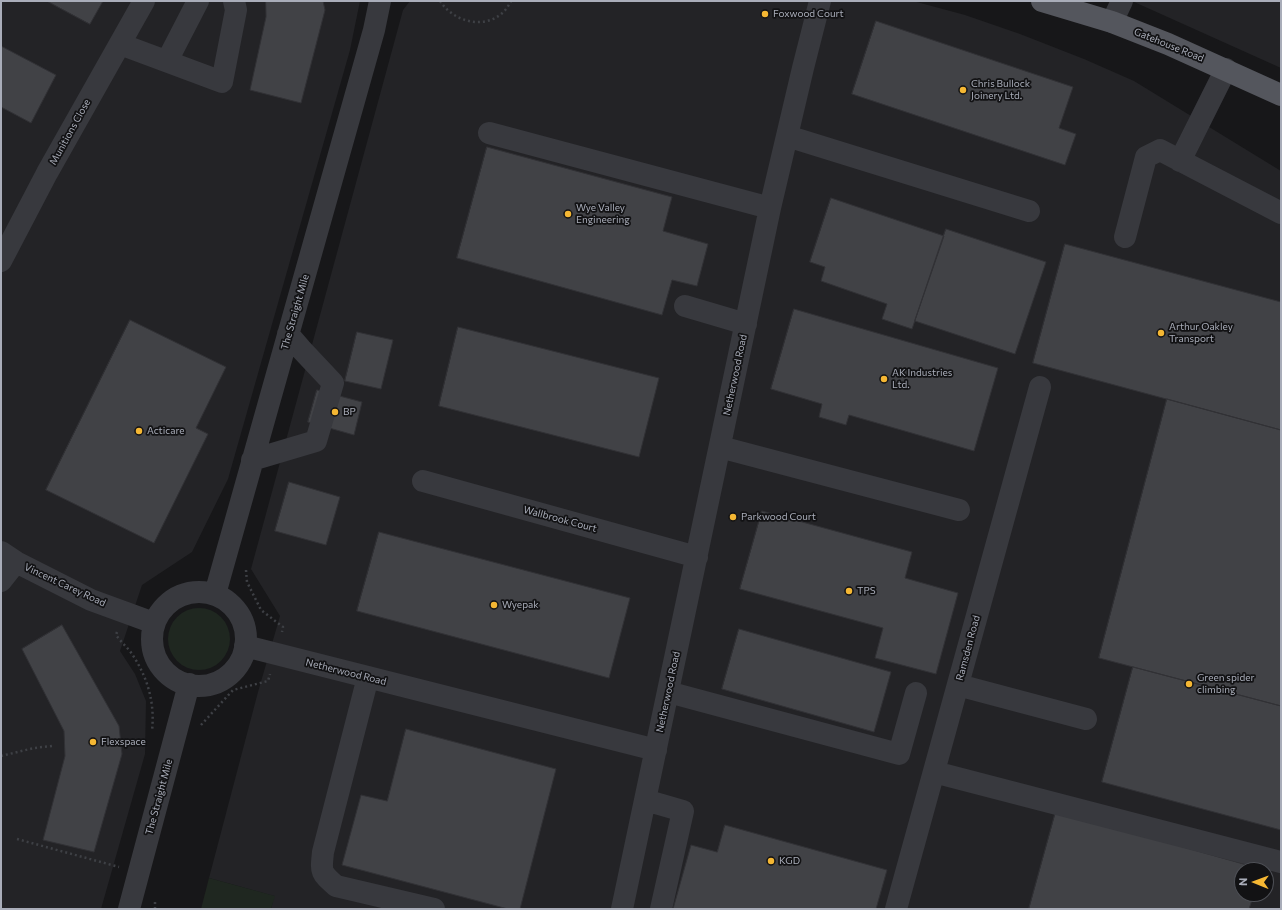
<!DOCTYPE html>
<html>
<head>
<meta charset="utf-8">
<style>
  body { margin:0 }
  #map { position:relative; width:1282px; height:910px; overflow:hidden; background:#171719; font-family:Commissioner,sans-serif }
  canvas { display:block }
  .frame { position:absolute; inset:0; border:2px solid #a9adb9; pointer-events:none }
  .north { position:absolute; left:1234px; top:862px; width:40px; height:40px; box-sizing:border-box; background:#121214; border:1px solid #4e5056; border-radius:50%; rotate:271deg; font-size:11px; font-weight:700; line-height:16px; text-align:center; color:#a9adb9 }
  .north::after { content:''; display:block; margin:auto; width:14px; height:18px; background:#f5b733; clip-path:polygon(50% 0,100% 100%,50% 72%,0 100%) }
</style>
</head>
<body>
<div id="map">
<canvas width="1282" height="910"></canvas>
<div class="frame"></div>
<div class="north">N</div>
</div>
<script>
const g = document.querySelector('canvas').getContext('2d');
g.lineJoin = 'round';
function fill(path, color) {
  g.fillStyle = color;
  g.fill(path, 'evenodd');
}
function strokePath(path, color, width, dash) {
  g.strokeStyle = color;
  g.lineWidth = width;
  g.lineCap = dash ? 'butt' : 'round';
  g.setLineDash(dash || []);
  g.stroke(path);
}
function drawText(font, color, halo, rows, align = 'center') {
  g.font = font + ' Commissioner,sans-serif';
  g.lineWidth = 3.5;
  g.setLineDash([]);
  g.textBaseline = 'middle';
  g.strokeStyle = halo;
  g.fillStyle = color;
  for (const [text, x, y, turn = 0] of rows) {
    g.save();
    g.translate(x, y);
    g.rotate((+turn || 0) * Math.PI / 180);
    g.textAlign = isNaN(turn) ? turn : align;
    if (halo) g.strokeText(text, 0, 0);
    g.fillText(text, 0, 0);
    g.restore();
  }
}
const built = new Path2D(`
  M1,1H360L350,50L228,479L192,552L142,585L120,651L135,674L146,701L145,754L101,909H1Z
  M410,1H913L965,15L1020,34L1084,59L1134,81L1281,171V909H271L274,896L209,878L258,692L280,616L251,569L403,10ZM1242,870H1266V894H1242Z
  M1132,1H1281V68Z`);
const green = new Path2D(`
  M168 639a31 31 0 1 1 62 0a31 31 0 1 1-62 0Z
  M209,878L275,896L271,909H201Z`);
const building = new Path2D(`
  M47,1H103L90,24Z
  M266,1H323L325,10L301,103L250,90L266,17Z
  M876,21L1073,87L1059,128L1076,134L1065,165L852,94Z
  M1,46L56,75L31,123L1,107Z
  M487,147L672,197L663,231L708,244L697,286L672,280L662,315L457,258Z
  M831,198L944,236L912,329L882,319L887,304L821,281L825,267L810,262Z
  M946,229L1046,262L1015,354L915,321Z
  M1065,244L1281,302V430L1033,363Z
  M794,309L998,368L974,451L849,415L846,425L819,417L822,404L771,389Z
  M130,320L226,367L196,428L208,434L154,543L46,490Z
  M458,327L659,378L639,457L439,406Z
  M357,332L393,340L381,389L345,381Z
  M317,390L362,402L354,435L308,422Z
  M1167,399L1281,430V706L1099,658Z
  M289,482L340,497L326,545L275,531Z
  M762,511L912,552L905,578L958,593L936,674L875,658L883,628L740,589Z
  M379,532L630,598L609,678L357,611Z
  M62,625L119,726L122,754L94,852L43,840L65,756L64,731L22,649Z
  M739,629L891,672L874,732L722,689Z
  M1133,667L1281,706V830L1102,782Z
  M406,729L556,769L520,909H508L342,865L361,795L387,801Z
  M1056,811L1261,869L1260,870H1242V894H1254L1249,909H1029Z
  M725,825L887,870L876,909H673L691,845L717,852Z`);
const path = new Path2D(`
  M440,1C457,27 497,31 511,1
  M246,570L247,582L261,610L283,627L282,632
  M117,632L116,635C121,642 128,648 132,654C148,678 155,703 152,731
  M201,725L233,690L268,681L270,674
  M1,756L34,748L52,746
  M17,839L119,867
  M155,909V901`);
const minor = new Path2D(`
  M1112,22L1122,1
  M120,44L222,82L236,10L234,1
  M167,61L198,1
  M489,133L770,208
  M787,136L1029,211
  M1180,161L1226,69
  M1125,237L1146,157L1160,150L1281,213
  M1,261L47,173L144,1
  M685,306L746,324
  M720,447L959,510
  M252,460L316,441L333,383L301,349L288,334
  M423,481L697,557
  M1,552L16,562L91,600L154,623
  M1,581L16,562
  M152 639a47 47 0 1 1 94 0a47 47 0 1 1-94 0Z
  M215,594L374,30L380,1
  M245,646L656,750
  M368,677L323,852C321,872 320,872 336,886L434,909
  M958,685L1086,719
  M668,692L899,754L916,693
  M934,772L1281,862
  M645,800L683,811L661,909
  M129,909L189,684
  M622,909L770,208L803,68L820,1
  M896,909L1040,387`);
const major = new Path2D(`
  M1042,1L1112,22L1168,44L1281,95`);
const markers = [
  [765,14,4,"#f5b733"],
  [963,90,4,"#f5b733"],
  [568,214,4,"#f5b733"],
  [1161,333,4,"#f5b733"],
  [884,379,4,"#f5b733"],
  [335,412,4,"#f5b733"],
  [139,431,4,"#f5b733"],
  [733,517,4,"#f5b733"],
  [849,591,4,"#f5b733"],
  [494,605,4,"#f5b733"],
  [1189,684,4,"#f5b733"],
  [93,742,4,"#f5b733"],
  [771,861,4,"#f5b733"]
];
const poiNames = [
  ["Foxwood Court",773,14],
  ["Chris Bullock",971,84],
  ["Joinery Ltd.",971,96],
  ["Wye Valley",576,208],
  ["Engineering",576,220],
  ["Arthur Oakley",1169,327],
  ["Transport",1169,339],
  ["AK Industries",892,373],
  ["Ltd.",892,385],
  ["BP",343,412],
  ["Acticare",147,431],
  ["Parkwood Court",741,517],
  ["TPS",857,591],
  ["Wyepak",502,605],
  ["Green spider",1197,678],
  ["climbing",1197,690],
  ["Flexspace",101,742],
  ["KGD",779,861]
];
const streetNames = [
  ["Gatehouse Road",1169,45,22],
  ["Munitions Close",70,132,-61],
  ["The Straight Mile",295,312,-74],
  ["Netherwood Road",735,375,-78],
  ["Wallbrook Court",560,519,15],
  ["Vincent Carey Road",65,585,25],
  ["Ramsden Road",968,648,-75],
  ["Netherwood Road",346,672,14],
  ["Netherwood Road",668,692,-78],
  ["The Straight Mile",159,797,-75]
];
fill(built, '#232326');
fill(green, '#1f2720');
fill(building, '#414246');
strokePath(building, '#313135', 1);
strokePath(path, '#3e4045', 2.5, [2, 3]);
strokePath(minor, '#38393e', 22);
strokePath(major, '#54565d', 22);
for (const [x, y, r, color] of markers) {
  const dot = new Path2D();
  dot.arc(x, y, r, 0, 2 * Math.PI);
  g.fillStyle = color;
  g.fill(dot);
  strokePath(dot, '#121214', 1.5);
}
drawText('10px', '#a9adb9', '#121214', poiNames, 'left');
drawText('10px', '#a9adb9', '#121214', streetNames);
</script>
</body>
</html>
